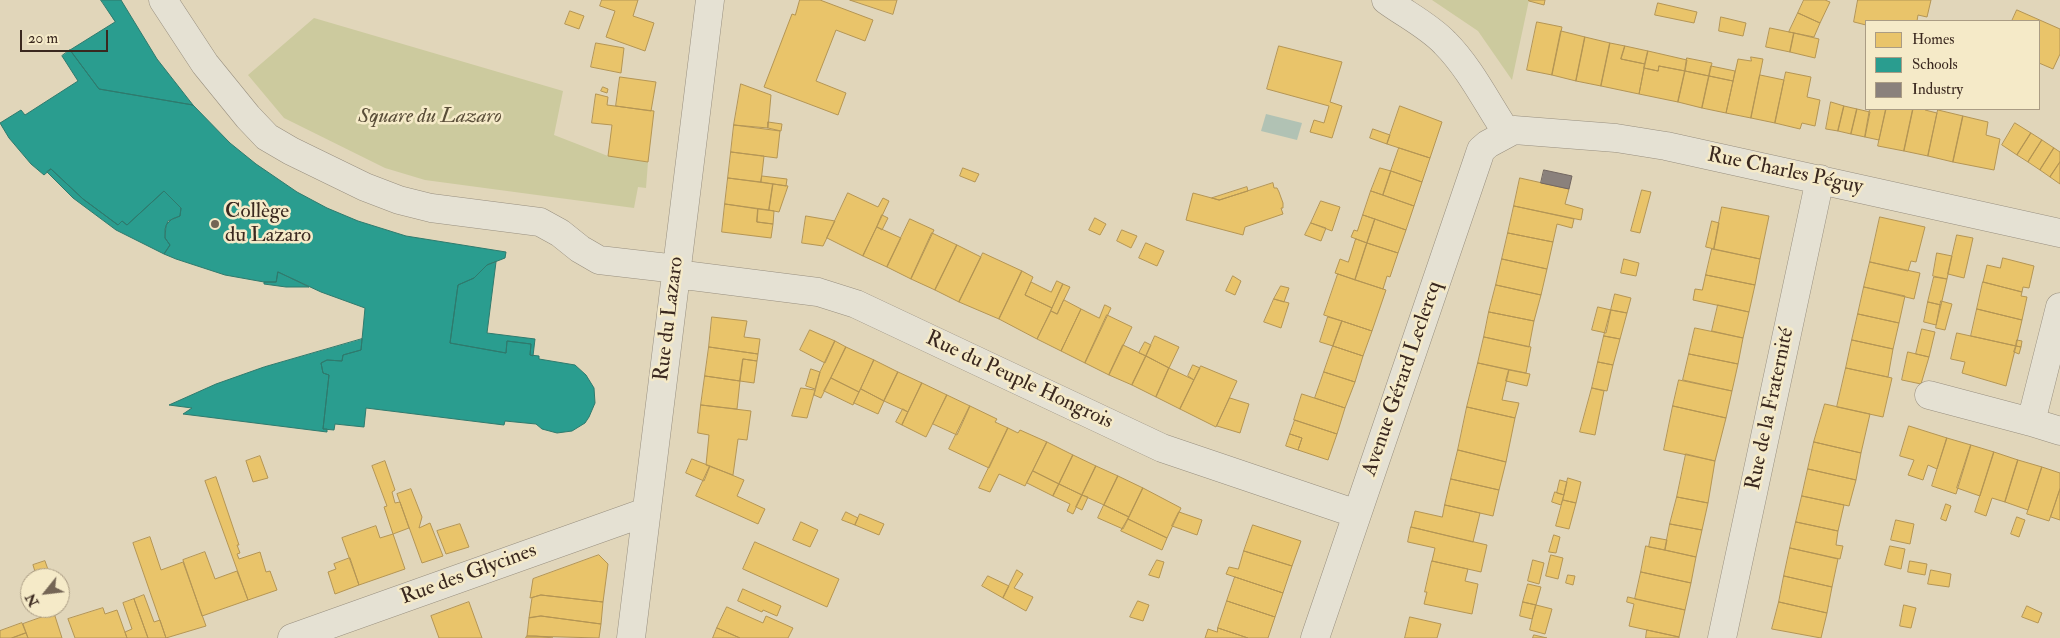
<!DOCTYPE html>
<html>
<head>
<meta charset="utf-8">
<style>
  body { margin:0 }
  #map { position:relative; width:2060px; height:638px; overflow:hidden; background:#e1d6ba; font-family:"IM FELL Double Pica",serif }
  canvas { display:block }
  .legend { position:absolute; left:1865px; top:20px; width:175px; height:90px; box-sizing:border-box; background:#f5eac8; border:1px solid #aa9c84; margin:0; padding:6px 9px; list-style:none; font-size:15px; color:#3a281f }
  .legend li { display:flex; align-items:center; gap:10px; height:25px }
  .legend b { width:25px; border:1px solid #aa9c84 }
  .north { position:absolute; left:20px; top:568px; width:50px; height:50px; box-sizing:border-box; background:#f5eac8; border:1px solid #aa9c84; border-radius:50%; rotate:241deg; font-size:14px; font-weight:700; line-height:20px; text-align:center; color:#3a281f }
  .north::after { content:''; display:block; margin:auto; width:18px; height:22px; background:#746555; clip-path:polygon(50% 0,100% 100%,50% 72%,0 100%) }
  .scale { position:absolute; left:20px; top:30px; width:88px; height:22px; box-sizing:border-box; border:2px solid #3a281f; border-top:0; padding-left:6px; font-size:15px; line-height:18px; white-space:nowrap; color:#3a281f; -webkit-text-stroke:4px #f5eac8; paint-order:stroke }
</style>
</head>
<body>
<div id="map">
<canvas width="2060" height="638"></canvas>
<ul class="legend">
<li><b style="height:14px;background:#e9c46a"></b>Homes</li>
<li><b style="height:14px;background:#2a9d8f"></b>Schools</li>
<li><b style="height:14px;background:#8a817c"></b>Industry</li>
</ul>
<div class="north">N</div>
<div class="scale">20 m</div>
</div>
<script>
const g = document.querySelector('canvas').getContext('2d');
g.lineJoin = 'round';
function fill(path, color) {
  g.fillStyle = color;
  g.fill(path, 'evenodd');
}
function strokePath(path, color, width, dash) {
  g.strokeStyle = color;
  g.lineWidth = width;
  g.lineCap = dash ? 'butt' : 'round';
  g.setLineDash(dash || []);
  g.stroke(path);
}
function drawText(font, color, halo, rows, align = 'center') {
  g.font = font + ' "IM FELL Double Pica",serif';
  g.lineWidth = 5;
  g.setLineDash([]);
  g.textBaseline = 'middle';
  g.strokeStyle = halo;
  g.fillStyle = color;
  for (const [text, x, y, turn = 0] of rows) {
    g.save();
    g.translate(x, y);
    g.rotate((+turn || 0) * Math.PI / 180);
    g.textAlign = isNaN(turn) ? turn : align;
    if (halo) g.strokeText(text, 0, 0);
    g.fillText(text, 0, 0);
    g.restore();
  }
}
const green = new Path2D(`
  M1432,0H1529L1512,80L1478,31Z
  M314,18L563,91L554,135L608,156L648,162L646,188L638,187L634,208L425,180L385,168L284,118L248,75Z`);
const water = new Path2D(`
  M1266,114L1302,123L1297,140L1261,131Z`);
const homes = new Path2D(`
  M602,0H638L633,16L654,23L645,51L606,37L615,11L600,6Z
  M800,0H820L873,20L865,41L836,30L816,81L846,93L838,115L764,87L792,14L795,15Z
  M850,0H897L893,14Z
  M1529,0H1545L1544,5L1529,1Z
  M1804,0H1825L1830,2L1820,23L1798,13Z
  M1858,0H1931L1927,17L1918,15L1917,21H1866V25L1854,22Z
  M1658,3L1697,12L1694,23L1655,15Z
  M2017,10L2060,29V54L2053,69L2039,63V21H2012Z
  M570,11L584,16L579,29L565,24Z
  M1798,13L1820,23L1814,37L1789,32Z
  M1721,17L1746,23L1743,36L1719,31Z
  M1537,22L1562,27L1552,75L1527,70Z
  M1770,28L1794,33L1790,52L1766,47Z
  M1561,31L1585,37L1576,81L1552,75Z
  M1794,33L1819,39L1815,58L1790,52Z
  M1585,37L1610,43L1601,86L1576,81Z
  M596,43L624,48L621,73L591,67Z
  M1610,43L1625,46L1621,59L1645,64L1639,94L1601,86Z
  M1279,46L1342,62L1330,102L1342,106L1332,138L1310,132L1314,120L1324,123L1329,106L1267,89Z
  M1625,46L1648,51L1645,64L1621,59Z
  M1648,51L1687,60L1685,71L1659,66L1658,71L1644,68Z
  M1751,57L1763,59L1751,118L1726,113L1738,59L1751,61Z
  M1687,58L1712,63L1709,76L1685,71Z
  M1659,66L1685,71L1678,102L1639,94L1644,68L1658,71Z
  M1711,66L1735,71L1733,81L1709,76Z
  M1685,71L1709,76L1702,108L1678,102Z
  M1786,72L1811,77L1807,97L1820,100L1815,126L1802,123L1800,129L1775,123Z
  M1760,75L1784,80L1775,123L1751,118Z
  M1709,76L1733,81L1726,113L1702,108Z
  M620,77L656,82L651,111L616,106Z
  M741,84L771,95L768,128L734,125Z
  M603,87L608,89L607,93L601,91Z
  M596,94L608,97L607,105L654,111L648,162L608,156L612,125L592,123Z
  M1831,102L1844,106L1838,131L1826,129Z
  M1400,106L1442,122L1430,158L1387,144Z
  M1844,106L1857,109L1851,134L1838,131Z
  M1857,109L1870,112L1865,137L1851,134Z
  M1870,109H1886L1879,140L1865,137Z
  M1886,109H1913L1904,151L1878,146Z
  M1913,109H1926L1925,110L1937,113L1928,156L1904,151Z
  M1938,110L1963,116L1953,162L1928,156Z
  M1963,116L1988,122L1986,135L2000,139L1994,170L1953,162Z
  M768,122L782,124L781,131L768,128Z
  M2015,123L2031,133L2017,155L2002,145Z
  M734,125L780,131L777,158L731,152Z
  M1373,129L1390,135L1387,144L1370,138Z
  M2031,133L2042,140L2028,162L2017,155Z
  M2042,140L2054,148L2040,170L2028,162Z
  M1399,148L1430,158L1422,182L1391,171Z
  M2054,148L2060,152V162L2050,177L2040,170Z
  M731,152L764,156L761,182L728,178Z
  M2060,162V184L2050,177Z
  M963,168L979,174L975,182L960,176Z
  M1380,168L1391,171L1383,195L1371,191Z
  M1391,171L1422,182L1414,206L1383,195Z
  M762,176L787,179L786,186L761,182Z
  M728,178L773,184L769,210L725,204Z
  M1520,178L1569,189L1565,204L1583,209L1581,220L1514,206Z
  M1273,183L1274,188H1277L1279,192L1283,203V208H1281L1283,214L1245,227L1243,235L1186,220L1193,193L1219,200Z
  M773,184L788,186L779,212L769,210Z
  M1247,187L1248,191L1219,200L1212,198Z
  M1642,190L1651,192L1640,233L1631,231Z
  M1371,191L1414,206L1406,230L1363,215Z
  M848,193L878,207L883,198L889,201L863,256L827,238Z
  M1321,201L1340,207L1332,231L1311,223Z
  M725,204L758,209L757,222L773,224L771,238L722,232Z
  M1514,206L1574,219L1572,228L1557,224L1553,242L1508,233Z
  M1722,207L1769,216L1760,259L1714,249Z
  M758,209L774,211L773,224L757,222Z
  M882,215L888,218L882,230L877,227Z
  M1363,215L1375,219L1367,243L1351,237L1354,230L1357,231Z
  M806,216L835,221L823,246L802,243Z
  M1880,217L1925,227L1916,262L1911,261L1908,271L1870,262Z
  M1095,218L1106,224L1100,235L1089,230Z
  M910,219L934,230L911,279L887,267Z
  M1375,219L1406,230L1398,253L1367,243Z
  M1712,221L1719,223L1714,249L1706,247Z
  M1311,223L1326,228L1321,241L1305,235Z
  M877,227L901,238L887,267L863,256Z
  M1122,230L1137,236L1131,248L1117,241Z
  M932,233L957,245L935,290L911,279Z
  M1508,233L1553,242L1547,269L1502,259Z
  M1957,235L1973,238L1964,278L1948,274Z
  M1356,239L1367,243L1355,280L1335,273L1340,259L1348,262Z
  M1146,243L1164,251L1157,266L1139,258Z
  M1367,243L1398,253L1390,277L1387,276L1383,289L1355,280Z
  M957,245L981,257L959,302L935,290Z
  M1712,249L1760,259L1755,285L1706,275Z
  M983,253L1022,271L999,319L959,302Z
  M1937,253L1952,256L1947,279L1933,276Z
  M2003,258L2034,266L2029,288L2023,287L2022,292L1983,282L1987,265L2000,268Z
  M1502,259L1547,269L1541,295L1496,285Z
  M1624,259L1639,263L1636,276L1621,273Z
  M1870,262L1920,273L1914,299L1864,287Z
  M1022,271L1033,277L1025,295L1052,308L1037,339L999,319Z
  M1338,274L1386,290L1372,331L1324,315Z
  M1706,275L1755,285L1749,312L1693,300L1695,289L1702,290Z
  M1233,276L1241,281L1235,295L1226,291Z
  M1934,277L1947,279L1941,305L1928,302Z
  M1057,281L1063,284L1052,308L1025,295L1031,282L1051,292Z
  M1983,282L2022,292L2021,296L2027,297L2022,320L1977,309Z
  M1063,284L1070,287L1057,314L1051,311Z
  M1496,285L1541,295L1534,321L1489,312Z
  M1281,286L1289,288L1284,302L1274,299Z
  M1864,287L1905,296L1899,323L1858,314Z
  M1615,294L1631,298L1627,313L1611,310Z
  M1274,299L1289,303L1281,328L1264,322Z
  M1064,300L1081,309L1061,351L1037,339L1051,311L1057,314Z
  M1941,301L1952,304L1945,330L1936,328Z
  M1928,302L1941,305L1936,325L1924,322Z
  M1105,305L1111,308L1085,363L1061,351L1081,309L1099,318Z
  M1718,305L1749,312L1743,338L1712,331Z
  M1598,307L1611,310L1606,333L1592,330Z
  M1977,309L2022,320L2016,346L1971,336Z
  M1611,310L1627,313L1620,339L1604,336Z
  M1489,312L1534,321L1529,347L1484,337Z
  M1858,314L1899,323L1893,349L1852,340Z
  M1107,315L1132,327L1109,375L1085,363Z
  M712,317L747,321L744,337L760,339L758,354L709,347Z
  M1328,317L1342,321L1333,346L1320,342Z
  M1342,321L1372,331L1363,356L1333,346Z
  M1695,328L1743,338L1738,364L1689,354Z
  M1922,329L1935,332L1929,357L1916,354Z
  M810,330L835,341L825,363L800,350Z
  M1957,333L2016,346L2006,386L1962,373L1965,362L1951,359Z
  M1155,336L1179,347L1169,368L1146,356Z
  M1604,336L1620,339L1613,365L1598,362Z
  M1484,337L1531,347L1526,373L1478,363Z
  M1852,340L1893,349L1888,377L1846,368Z
  M2017,340L2022,341L2021,347L2016,346Z
  M835,341L846,347L821,398L814,395L820,372Z
  M1145,342L1151,345L1146,356L1139,353Z
  M1123,345L1146,356L1132,385L1109,375Z
  M1333,346L1363,356L1355,382L1324,372Z
  M2016,346L2021,347L2019,354L2014,352Z
  M709,347L758,354L757,361L743,359L740,381L705,376Z
  M846,347L874,360L859,392L831,378Z
  M1908,352L1929,357L1921,384L1902,380Z
  M1689,354L1738,364L1732,391L1683,380Z
  M1146,356L1169,368L1156,397L1132,385Z
  M743,359L757,361L754,383L740,381Z
  M874,360L898,372L884,401L861,389Z
  M1598,362L1613,365L1607,391L1592,388Z
  M1478,363L1509,370L1502,400L1519,403L1515,418L1467,407Z
  M1193,365L1200,368L1194,380L1188,376Z
  M1201,366L1237,381L1216,427L1180,409Z
  M1169,368L1194,380L1180,409L1156,397Z
  M1846,368L1892,378L1883,417L1837,407Z
  M811,369L820,372L815,389L806,386Z
  M1509,370L1530,374L1527,386L1506,381Z
  M898,372L922,383L908,412L884,401Z
  M1324,372L1355,382L1345,408L1315,398Z
  M705,376L740,381L737,409L701,405Z
  M831,378L859,392L853,405L824,391Z
  M1679,380L1732,391L1726,418L1673,406Z
  M922,383L947,395L926,437L902,425Z
  M801,388L815,390L807,418L792,416Z
  M1592,388L1604,391L1595,435L1580,432Z
  M861,389L884,401L878,414L854,403Z
  M1302,394L1345,408L1337,434L1294,420Z
  M947,395L970,406L957,435L933,424Z
  M1230,398L1249,404L1240,433L1217,426Z
  M1825,404L1870,414L1861,453L1814,442Z
  M701,405L751,411L747,440L738,439L733,475L706,465L709,435L698,433Z
  M970,406L997,419L995,422L1008,428L989,468L949,449Z
  M1673,406L1726,418L1715,461L1664,450Z
  M1467,407L1515,418L1506,462L1458,450Z
  M903,409L908,412L902,425L896,422Z
  M1295,420L1337,434L1328,460L1298,450L1302,438L1290,434Z
  M1909,426L1947,438L1937,469L1928,465L1923,480L1908,475L1914,460L1900,456Z
  M1008,428L1018,433L1020,430L1047,442L1025,486L999,474L990,492L979,488Z
  M1290,434L1302,438L1298,450L1286,446Z
  M1947,438L1971,445L1956,494L1932,486Z
  M1047,442L1073,455L1059,484L1033,471Z
  M1814,442L1861,453L1856,480L1808,469Z
  M1971,445L1994,452L1980,496L1957,488Z
  M1458,450L1506,462L1499,490L1451,479Z
  M1994,452L2018,460L2005,502L1992,498L1986,516L1975,512Z
  M1686,454L1715,461L1708,503L1677,497Z
  M1073,455L1096,466L1082,495L1059,484Z
  M260,456L268,478L253,482L246,461Z
  M692,459L710,466L704,481L686,473Z
  M2018,460L2042,467L2028,510L2005,502Z
  M385,461L395,490L392,492L395,503L400,502L409,528L393,534L384,507L387,506L372,466Z
  M710,466L744,480L737,496L765,509L758,524L696,496Z
  M1096,466L1118,476L1104,505L1082,495Z
  M2042,467L2060,473V489L2049,521L2027,514Z
  M1808,469L1856,480L1849,506L1802,496Z
  M1033,471L1059,484L1053,496L1027,483Z
  M1118,476L1143,488L1129,517L1104,505Z
  M216,477L239,545H237L240,553L237,554L239,559L260,552L266,572L270,571L277,590L248,600L205,481Z
  M1568,478L1581,482L1576,503L1563,500Z
  M1451,479L1499,490L1493,516L1445,505Z
  M1560,480L1567,482L1564,495L1557,493Z
  M1059,484L1082,495L1073,514L1067,511L1070,504L1053,496Z
  M1143,488L1181,508L1167,538L1128,519Z
  M411,489L422,517L419,528L430,523L443,556L422,563L397,494Z
  M2060,489V520L2051,517Z
  M1555,492L1564,495L1561,505L1552,502Z
  M1082,495L1088,497L1082,510L1076,507Z
  M1802,496L1844,505L1838,531L1796,522Z
  M1677,497L1708,503L1702,530L1670,524Z
  M1563,500L1576,503L1569,529L1556,526Z
  M1946,504L1951,506L1946,521L1941,519Z
  M1104,505L1129,517L1123,529L1098,518Z
  M1445,505L1480,513L1473,542L1411,527L1415,511L1442,517Z
  M846,512L858,518L855,525L842,520Z
  M1179,512L1202,520L1197,535L1172,526Z
  M860,514L884,524L879,535L855,525Z
  M2017,517L2025,520L2019,537L2011,534Z
  M1128,519L1167,538L1162,550L1121,531Z
  M1896,520L1914,524L1910,544L1891,540Z
  M801,522L818,530L810,547L793,540Z
  M1796,522L1838,531L1836,545L1843,546L1840,559L1790,548Z
  M460,524L469,547L446,554L437,531Z
  M1670,524L1702,530L1696,557L1665,550Z
  M1253,525L1301,541L1292,566L1244,551Z
  M376,526L380,538L393,534L405,569L359,585L342,538Z
  M1411,527L1487,545L1481,572L1432,561L1435,548L1408,542Z
  M1554,535L1560,537L1556,553L1549,552Z
  M150,537L161,570L183,562L206,626L166,638L133,543Z
  M1651,537L1667,540L1665,550L1649,547Z
  M755,542L839,579L827,607L743,569Z
  M1646,546L1696,557L1691,583L1641,572Z
  M1890,546L1905,549L1901,569L1885,565Z
  M1790,548L1838,559L1832,587L1784,576Z
  M1244,551L1292,566L1283,593L1226,574L1229,567L1238,569Z
  M205,552L215,579L237,571L248,600L202,616L183,560Z
  M599,555L608,564L603,602L541,595L530,598L533,579Z
  M1551,555L1563,558L1558,579L1546,576Z
  M350,558L359,585L335,594L328,572L336,569L334,564Z
  M1157,560L1164,562L1159,578L1149,575Z
  M1533,560L1544,563L1539,584L1528,581Z
  M45,561L51,578H37L33,565Z
  M1432,561L1468,569L1465,581L1478,584L1472,614L1424,604L1427,592H1425Z
  M1910,561L1927,564L1925,575L1908,572Z
  M1017,570L1023,574L1014,588L1033,597L1026,611L1003,598Z
  M1931,570L1951,574L1949,587L1928,584Z
  M1641,572L1691,583L1685,610L1635,599Z
  M1568,575L1575,576L1573,585L1566,583Z
  M988,576L1009,586L1003,598L982,586Z
  M1784,576L1832,587L1827,613L1779,602Z
  M1235,577L1283,593L1275,617L1227,601Z
  M1528,584L1541,587L1536,605L1523,602Z
  M743,589L781,606L777,616L763,610L762,612L738,601Z
  M144,595L154,622L160,620L166,638H148L134,599Z
  M541,595L603,602L601,624L541,616L529,618L532,598Z
  M1628,597L1685,610L1679,637L1629,626L1634,604L1627,602Z
  M134,599L148,638H127L125,632L132,629L123,603Z
  M1138,601L1149,605L1143,621L1130,617Z
  M1227,601L1275,617L1268,638H1248L1218,628Z
  M469,602L482,638H439L431,616Z
  M1523,602L1536,605L1532,619L1520,616Z
  M1779,602L1827,613L1821,638L1772,629Z
  M1536,605L1552,609L1545,634L1530,630Z
  M1904,605L1916,608L1911,628L1900,626Z
  M2027,606L2042,613L2038,623L2022,617Z
  M727,607L763,623L766,616L793,628L788,638H740L717,628Z
  M103,608L105,614L117,610L127,638H75L68,619Z
  M54,613L62,638H28L23,624Z
  M541,616L601,624L599,638L527,636L529,618Z
  M1410,617L1441,624L1437,638H1405Z
  M22,623L26,633L12,638H0V631Z
  M717,628L740,638H713Z
  M1218,628L1248,638H1205L1208,629L1217,632Z
  M1647,630L1679,637V638H1646Z
  M26,633L28,638H12Z
  M1534,635L1547,638H1533Z
  M527,636H536L553,638H526Z`);
const schools = new Path2D(`
  M101,0H121L157,59L193,105L99,89L70,50L115,22Z
  M70,50L99,89L193,105L230,143L256,164L297,192L327,208L358,221L406,236L506,252L505,258L487,265L474,278L458,285L450,343L506,353L507,341L531,344L530,355L539,356V359L575,365L586,375L594,388L595,403L589,417L585,423L572,431L557,433L542,429L536,424L505,421L504,425L366,408L364,427L335,424L334,430L323,429L329,375L323,373L321,363L327,360L342,361L343,355L361,350L365,308L321,292L278,272L276,282H264L225,275L176,259L164,254L170,245L165,238V229L168,221L180,216L181,208L164,191L127,225L122,221L118,225L83,199L51,169L44,175L31,164L9,138L0,123L21,110L25,115L78,81L62,56Z
  M51,169L83,199L118,225L122,221L127,225L164,191L181,208L180,216L172,219L166,225L165,238L170,245L164,254L116,230L73,198L47,172Z
  M496,262L487,333L535,339L533,356L530,355L531,344L507,341L506,353L450,343L458,285L474,278L487,265Z
  M278,272L299,282L309,287H286L264,284V282H276Z
  M362,339L361,350L343,355L342,361L327,360L321,363L323,373L329,375L323,429H327V432L183,414L192,408L169,405L216,384L264,367Z`);
const industry = new Path2D(`
  M1544,170L1572,176L1569,189L1541,183Z`);
const minor = new Path2D(`
  M163,0L205,64L248,117L267,137L291,151L365,187L399,200L431,208L540,222L560,233L580,249L599,260L677,269
  M1386,0C1405,14 1429,26 1445,43C1470,68 1487,103 1507,133
  M676,274L818,292L856,304L1162,448L1357,514
  M1929,395L2031,422L2060,307
  M2031,422L2060,431
  M292,638L646,512
  M631,638L710,0
  M1315,638L1478,159L1481,150L1488,144L1514,130L1616,138L1666,146L2060,233
  M1722,638L1820,179`);
const markers = [
  [215,224,5,"#746555"]
];
const parkNames = [
  ["Square du Lazaro",430,117]
];
const streetNames = [
  ["Rue Charles Péguy",1785,172,12],
  ["Rue du Lazaro",670,319,-83],
  ["Avenue Gérard Leclercq",1403,379,-71],
  ["Rue du Peuple Hongrois",1019,381,25],
  ["Rue de la Fraternité",1771,409,-78],
  ["Rue des Glycines",469,575,-20]
];
const poiNames = [
  ["Collège",225,212],
  ["du Lazaro",225,236]
];
fill(green, '#ccca9e');
fill(water, '#b1c2b4');
fill(homes, '#e9c46a');
strokePath(homes, '#b49554', 1);
fill(schools, '#2a9d8f');
strokePath(schools, '#2f7a6d', 1);
fill(industry, '#8a817c');
strokePath(industry, '#726660', 1);
strokePath(minor, '#988f7f', 29);
strokePath(minor, '#e5e1d3', 28);
for (const [x, y, r, color] of markers) {
  const dot = new Path2D();
  dot.arc(x, y, r, 0, 2 * Math.PI);
  g.fillStyle = color;
  g.fill(dot);
  strokePath(dot, '#f5eac8', 2);
}
drawText('italic 21px', '#5a4e39', '#f5eac8', parkNames);
drawText('21px', '#3a281f', '#f5eac8', streetNames);
drawText('21px', '#3a281f', '#f5eac8', poiNames, 'left');
</script>
</body>
</html>
